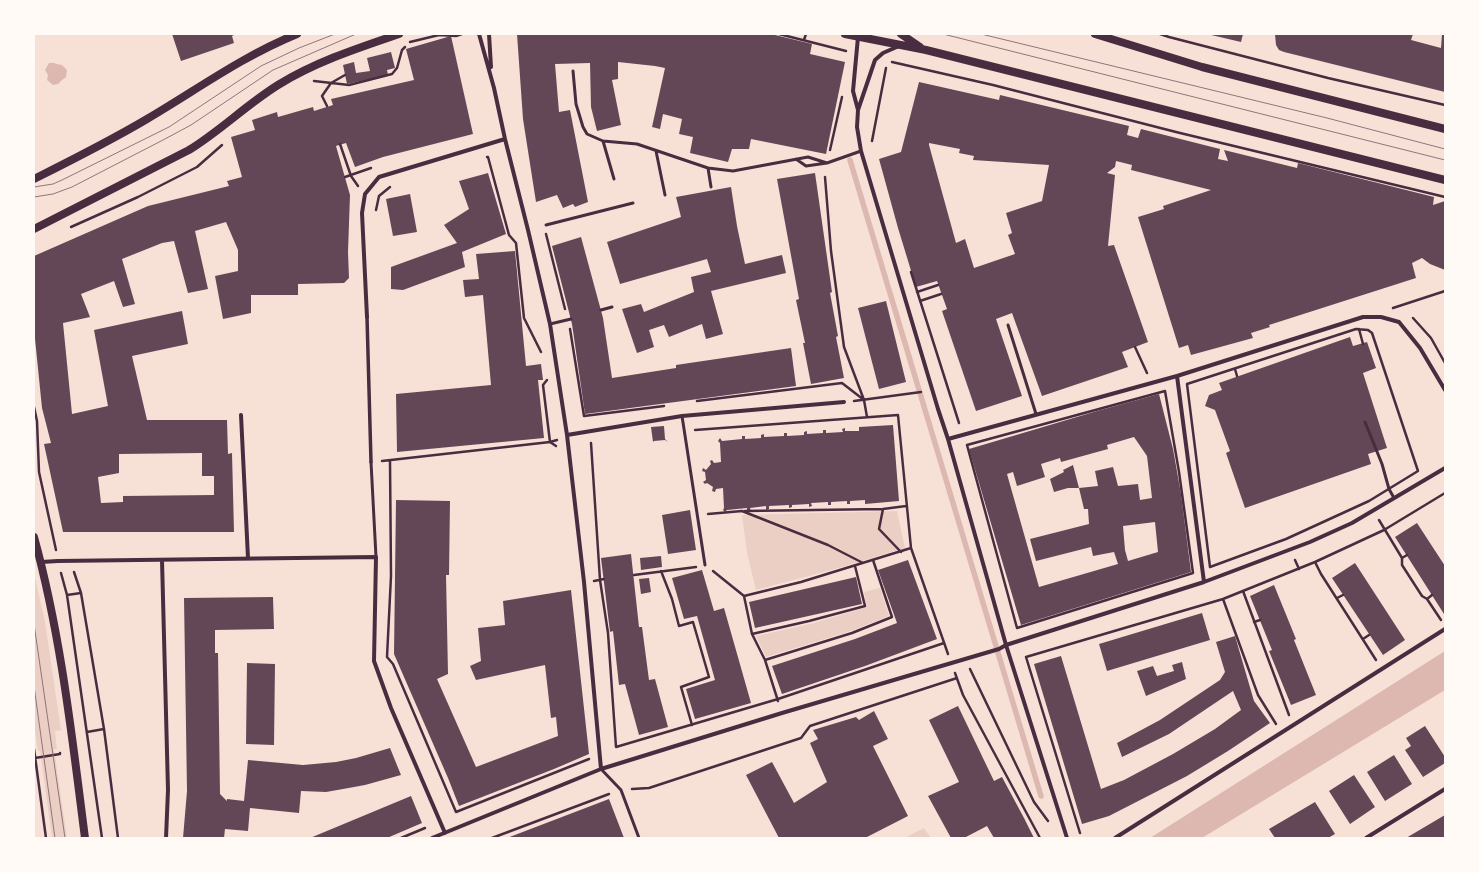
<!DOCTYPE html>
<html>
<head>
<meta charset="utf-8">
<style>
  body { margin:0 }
  #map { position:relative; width:1479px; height:872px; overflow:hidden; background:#f7e1d7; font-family:Roboto,sans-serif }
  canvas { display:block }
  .frame { position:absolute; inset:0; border:35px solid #fffaf5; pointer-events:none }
</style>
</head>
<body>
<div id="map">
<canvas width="1479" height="872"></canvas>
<div class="frame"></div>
</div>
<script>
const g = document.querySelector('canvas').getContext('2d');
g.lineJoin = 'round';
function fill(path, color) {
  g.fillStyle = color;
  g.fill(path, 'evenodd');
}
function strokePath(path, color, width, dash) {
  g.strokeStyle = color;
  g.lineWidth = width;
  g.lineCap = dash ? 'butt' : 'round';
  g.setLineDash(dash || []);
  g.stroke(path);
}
const green = new Path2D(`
  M897,511L905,548L846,566L756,590L747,553L742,515Z
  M34,573L45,622L61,730L55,731L57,749H54L67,838H52L40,751H38L34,725Z
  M880,588L889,616L851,631L766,657L756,636L814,623L867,607L864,592Z
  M924,828L931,838H904Z`);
const water = new Path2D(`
  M49,63C54,62 57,65 62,65L67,70L66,77L62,80L58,84L53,85L47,80L48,75L45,70Z
  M1445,651V690L1202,838H1150Z`);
const stream = new Path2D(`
  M850,160L1041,796`);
const building = new Path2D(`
  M172,34H236L232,36L234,43L181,61Z
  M517,34H771L812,44L810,54L845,62L826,154L751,139L749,149H732L728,162L690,153L693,137L679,134L682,119L663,114L660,129L652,127L665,68L655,66L618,62V79L612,80L621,125L597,131L591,107L590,63L555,64L559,112L570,110L588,202L575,207L573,204L563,208L557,195L536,202L523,119Z
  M1207,34H1243L1241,42Z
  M1275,34H1413L1411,40L1441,48L1442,34H1445V92L1284,52L1279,50L1276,45Z
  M451,36L473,134L383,157L355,167L346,143L336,146L350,195L348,252L349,278L344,283L298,284V295H251V313L223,319L215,276L238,271V250L226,222L195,231L208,289L188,293L174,241L162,243L122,259L135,304L123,307L114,281L81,294L90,317L63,323L72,414L108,406L94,330L182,311L188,344L132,356L147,420H227L228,454L232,453L234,532H63L44,444L51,443L42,408L34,329V256L148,206L229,186L227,181L242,177L231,137L255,130L252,120L277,112L278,117L313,107L314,111L333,105L331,99L414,80L406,49ZM202,453V476H214V495L123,496V502L101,503L98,477L119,473V454Z
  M391,52L395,68L387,70L388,75L347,84L343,65L354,62L356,73L370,71L367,58Z
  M919,82L999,100L1000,95L1129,126L1127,135L1138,138L1141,129L1220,149L1218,159L1228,161L1224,150L1297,168L1298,163L1434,197L1433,205L1445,201V270L1430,264L1422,258L1412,263L1416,278L1269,325L1270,327L1251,333L1253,338L1191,355L1188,345L1179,348L1138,217L1164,209L1163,206L1211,190L1131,170L1132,165L1116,161L1115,167L1107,173L1115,175L1108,246L1114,245L1148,342L1122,352L1128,367L1042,396L1012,313L996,319L1022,396L976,411L942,311L947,309L937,281L916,287L898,228L879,159L901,152ZM929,143L960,149L959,153L974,156L973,160L1049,165L1042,201L1006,213L1012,233L1008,235L1015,254L974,268L965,239L956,243L929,145Z
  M488,173L506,234L462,252L465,267L403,290L391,289V267L457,243L444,225L469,209L459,181Z
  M815,173L832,292L830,293L838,336L836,337L844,378L811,384L803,343H805L796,300L799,299L777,179Z
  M731,187L737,226L745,264L782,255L786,273L711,291L723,334L706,339L702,324L669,337L664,325L649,330L654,347L637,353L622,309L641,304L644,312L694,292L691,277L711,272L707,259L620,284L607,242L681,217L676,197Z
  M410,194L417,232L393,236L386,199Z
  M581,237L603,318L612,378L676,368V365L791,348L796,386L585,414L572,324L552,246Z
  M515,251L526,366L541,364L543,380H538L544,438L397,452L396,394L491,385L483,295L465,297L463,280L479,279L476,254Z
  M886,301L906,382L879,389L858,308Z
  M1350,337L1353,346L1367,342L1376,368L1363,373L1387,448L1368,454L1371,464L1245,508L1226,453L1230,451L1215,410L1205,406L1209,395L1222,390L1219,383Z
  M1159,394L1173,449L1181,494L1191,572L1021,625L969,449L1097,411ZM1134,437L1147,456L1152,498L1140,500L1138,484L1118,486L1113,467L1095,471L1098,486L1079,488L1084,509H1088L1089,524L1030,539L1036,561L1091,547L1093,556L1114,552L1118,564L1039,587L1007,474L1013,472L1017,486L1045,477L1041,464L1060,458L1061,462L1108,449L1107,445ZM1155,522L1158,552L1128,561L1125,550L1123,526Z
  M893,425L899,501L865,504V500L850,501V504H847V501L831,502V505H828V502L811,503L812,506L809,507V504L792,505V507L789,508V505L769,506V509L766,510V506L750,508L751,511H747V508L727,510L725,512L723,510L724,508L723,488L716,489L715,492L712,491L713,487L707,483L705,484L703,482L706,480L705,472L702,471L703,468L706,470L711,464L710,461L712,460L714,463L721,462L720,443L718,441L720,438L722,441L742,439V436H745V439L761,438V435L764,434V437L784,436V433H787V436L804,435V432L807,431V434L823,433V430H826V433L843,432L842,429L845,428V431H859V427Z
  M664,426L665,439L668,442L665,440L654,441L653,442L651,427Z
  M1073,465L1079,488H1068L1054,492L1050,479L1064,472L1063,470Z
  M396,500L450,501L449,575H446L448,674L437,679L476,767L558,736L556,717L551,718L545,665L476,680L470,666L481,661L478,628L505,625L503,601L571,590L589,754L554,769L459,806L448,778L394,654Z
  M690,510L696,550L668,554L662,515Z
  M1417,523L1445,566V614H1444L1395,537Z
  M631,554L639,627H642L649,680L655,679L668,727L639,735L625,684L619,685L613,631L610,632L601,558Z
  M661,556L662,567L641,570L640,558Z
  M908,560L937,639L865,666L782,694L772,666L855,639L897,623L878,570Z
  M1355,563L1405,640L1383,655L1332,578Z
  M702,570L714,611L724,608L751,703L695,719L686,689L715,680L697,616L684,619L672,578Z
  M856,577L862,604L755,628L749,602Z
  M649,578L651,592L641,594L639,579Z
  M1274,585L1296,639L1294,640L1316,695L1291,705L1269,651L1272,650L1250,596Z
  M273,597L274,629L215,630V653H218L220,794L227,801V799L244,801L248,760L303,765L336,762L356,758L390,748L401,775L365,785L343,789L326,792L301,791L299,813L250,808L248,831L225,829L224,838H183L187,791L184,598Z
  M1202,613L1210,640L1107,671L1099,644Z
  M1235,636L1254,701L1270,723L1228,751L1187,776L1109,816L1082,824L1034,664L1061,656L1101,789L1124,780L1173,754L1215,729L1241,710L1233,691L1169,734L1122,757L1117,743L1160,720L1220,680L1225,672L1216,642Z
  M1182,662L1186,679L1146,696L1137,671L1153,666L1157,676L1174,671L1172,665Z
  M247,663L275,664L274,745L246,744Z
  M958,706L994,781L1002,777L1024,818L1034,838H994L987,826L964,838H951L928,796L959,782L929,720Z
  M874,711L888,739L873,746L908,816L865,838H779L746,775L772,762L794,803L827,782L810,743L818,739L813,730L856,717L859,720Z
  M1425,726L1445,757V763L1423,777L1405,750L1411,746L1406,738Z
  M1394,755L1412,784L1385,801L1367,772Z
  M1354,775L1375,807L1350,824L1329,791Z
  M411,796L422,823L387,838H310Z
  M609,799L624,838H507Z
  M1315,802L1335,834L1328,838H1275L1269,829Z
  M1445,815V838H1406Z`);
const path = new Path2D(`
  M779,34L846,51
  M1160,34L1169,37L1328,78L1445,105
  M804,40L806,34
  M410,42L439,35L456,36L462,34
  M892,62L993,85L1176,132L1445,197
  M314,81L349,85L392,74L397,68L402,50L405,47
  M327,106L322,96L331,83L345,75
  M872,141L886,68
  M340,144L351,176L358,186
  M830,150L842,97
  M487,157H488L509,235L516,243L524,318L541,352
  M345,177L371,168
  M825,177L831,251L844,347L864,400L867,417
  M376,210L379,196L390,187
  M71,227L138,197L197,167L222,145
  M546,234L565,309
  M911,272L959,423
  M917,292L938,285
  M920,301L941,294
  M1393,308L1445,291
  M1413,318L1431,338L1445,363
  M570,329L584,416L664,406
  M1356,329L1368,330L1372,333L1418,471L1369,501L1286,539L1210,567L1187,384Z
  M1359,329L1363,344
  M1135,347L1147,373
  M1235,369L1237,376
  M547,380L543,385L550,442L556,446
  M1165,391L1179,472L1193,573L1017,628L967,445Z
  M697,401L842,383L864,400
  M854,401L921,392
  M34,407L37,421L39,472L56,550
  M695,430L898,415L911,548L948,654
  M591,443L600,580L608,633L616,747L778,699L944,643
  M382,461L550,442L557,440
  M390,461L391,576L387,657L393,664L456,812L589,759
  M883,509L879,529L901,552
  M745,511L883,509L906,506
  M708,514L742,511L828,545L863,563
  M1379,520L1402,558V565L1422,596L1427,599L1441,620
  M1402,558L1407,555
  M1295,560L1299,569
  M1315,562L1321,574L1376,660
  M661,571L672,599L679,626L693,622L709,677L681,687L692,725
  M713,571L744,596L801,582L911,548
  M74,572L81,593
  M61,573L67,595L102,838
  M634,575L696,567
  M594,581L604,579
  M1243,591L1289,715
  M67,595L81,593L104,729L118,838
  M744,596L752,634L765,660L778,701
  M1337,598L1343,595
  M1223,599L1258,695L1276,724
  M1427,599L1432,595
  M1254,622L1260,620
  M752,634L809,621L865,606L855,566
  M1363,639L1369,635
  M765,660L852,633L892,617L873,560
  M970,669L1034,802L1048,821
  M955,673L963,695L1040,838
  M87,732L104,729
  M34,749L46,838
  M35,758L60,754V753
  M632,789L649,788L801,738L810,726L957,678
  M1080,833L1026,657L1223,599L1315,562L1384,530L1445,493
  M401,838L425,828
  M492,838L609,794`);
const service = new Path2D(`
  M573,71L576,104L583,127L587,134L603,141L637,144L708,168L733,171L808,157L827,163
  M603,141L614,179
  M656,151L665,195
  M796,159L806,166L827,163L861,151
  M708,168L711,187
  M546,225L633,203
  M601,310L612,307
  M550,324L571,319
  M1008,325L1036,414
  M682,416L705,565
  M1365,422L1382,464L1389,489L1394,498
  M371,462L376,557
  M601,769L621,790L639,838`);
const pedestrian = new Path2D(`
  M367,317L371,462`);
const minor = new Path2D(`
  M479,34L494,88L505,139L528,230L550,324L567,435L584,582L601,769
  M489,34L491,67
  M858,37L853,91L858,110L857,127L861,151L938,409L948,439L1006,645L1067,838
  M858,110L875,60L883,53L899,46
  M367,317L362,213L365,194L379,177L505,139
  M1177,376L1204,582
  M241,415L248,558
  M567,435L682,416L844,402
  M948,439L1177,376L1363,317H1381L1399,322L1420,348L1445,390
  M162,560L168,790L166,838
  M41,562L58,561L376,557L374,661L391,708L445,833
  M432,838L601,769L782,713L999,649L1006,645L1204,582L1310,542L1352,523L1445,468
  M1115,838L1445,629
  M1366,838L1445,789`);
const secondary = new Path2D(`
  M845,34L926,50L1445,180
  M901,34L920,47
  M1095,34L1202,67L1445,129
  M34,179C72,160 110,141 147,119C198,89 241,57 297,34
  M34,229L189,150C220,131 246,105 278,85C315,62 358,48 399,34
  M34,537C61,635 72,737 85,838`);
const tram = new Path2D(`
  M943,34L1445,160
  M981,34L1327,118L1445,149
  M34,187L53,184L62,180L169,127L261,66L299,48L335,34
  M34,197L53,194L72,187L163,140L191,125L273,70L356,34
  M34,624L65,838
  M34,686L55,838`);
fill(green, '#ebcfc5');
fill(water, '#dcb8b0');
strokePath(stream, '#dcb8b0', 5.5);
fill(building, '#644757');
strokePath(path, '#4a2c40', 2.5);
strokePath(service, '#4a2c40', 3);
strokePath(pedestrian, '#4a2c40', 3.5);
strokePath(minor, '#4a2c40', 4);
strokePath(secondary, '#4a2c40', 8);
strokePath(tram, '#8f747c', 1);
</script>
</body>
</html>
